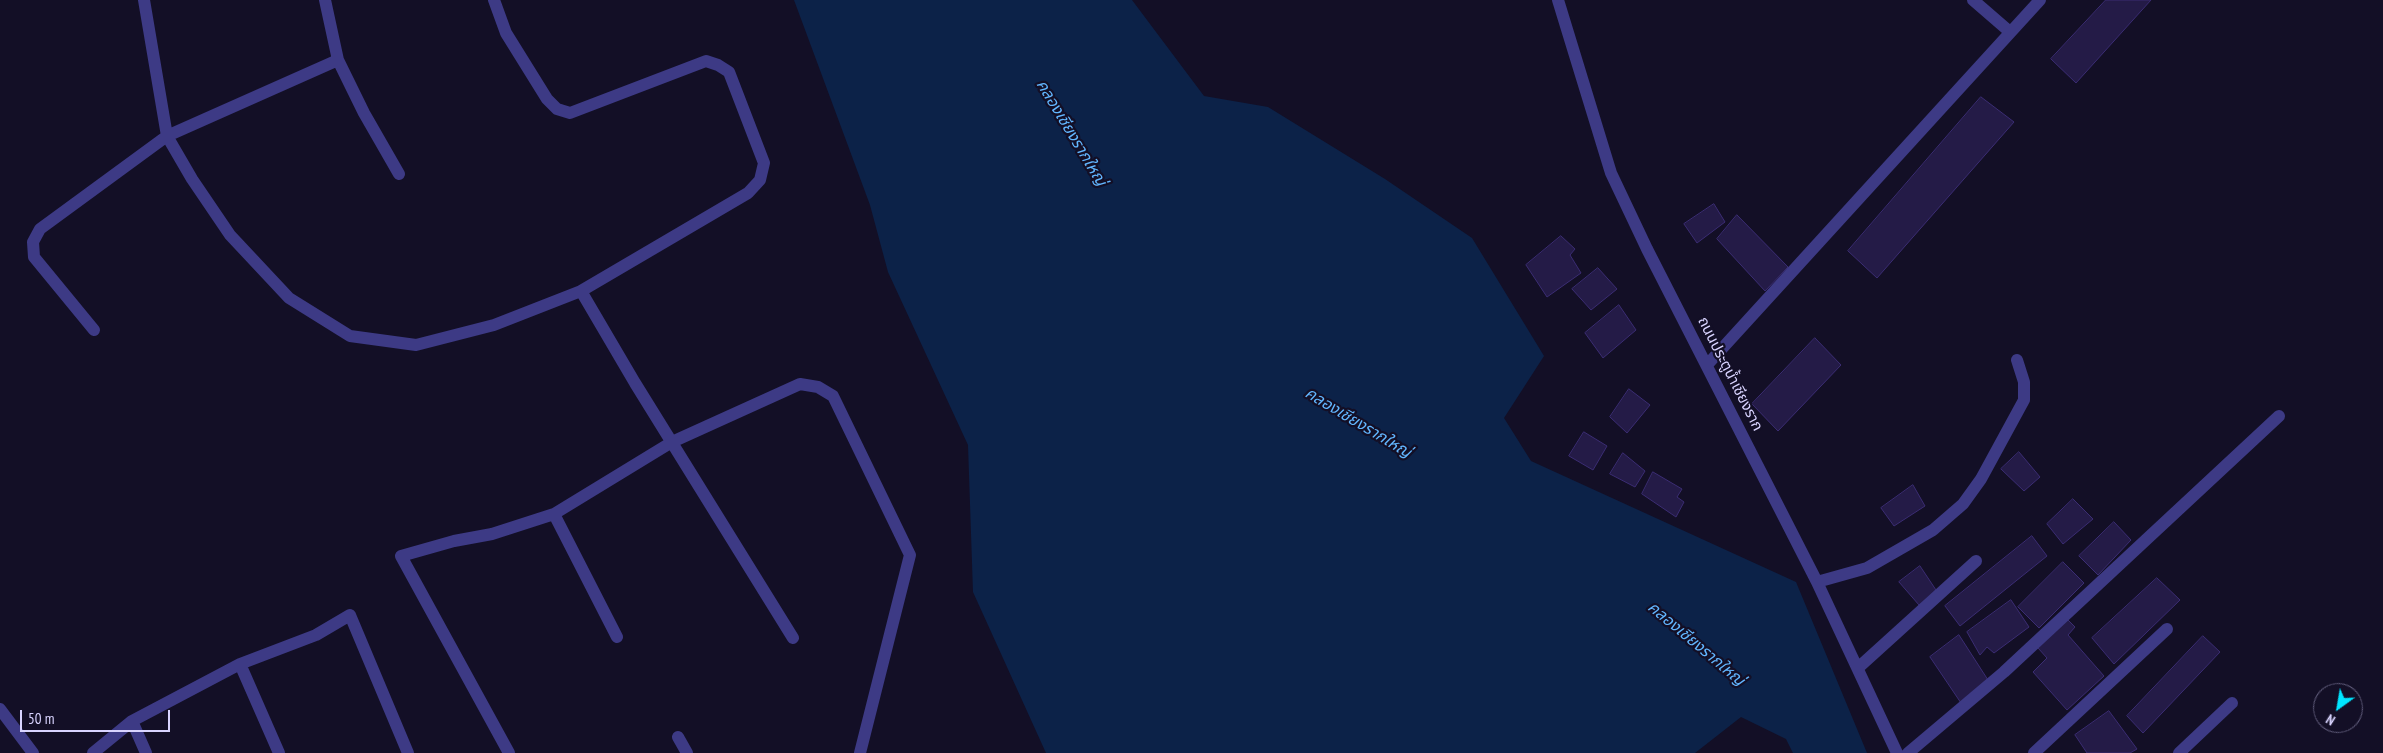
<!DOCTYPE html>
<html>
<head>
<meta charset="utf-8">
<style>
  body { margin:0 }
  #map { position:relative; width:2383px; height:753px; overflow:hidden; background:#130f26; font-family:"PT Sans Narrow",sans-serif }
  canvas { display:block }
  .north { position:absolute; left:2313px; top:683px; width:50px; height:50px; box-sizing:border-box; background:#130f26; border:1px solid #625e7d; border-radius:50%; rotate:212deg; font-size:14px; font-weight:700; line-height:20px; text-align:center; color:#d9d4ff }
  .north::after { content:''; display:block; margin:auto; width:18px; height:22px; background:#00e5ff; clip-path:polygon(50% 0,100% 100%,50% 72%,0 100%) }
  .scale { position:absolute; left:20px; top:710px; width:150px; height:22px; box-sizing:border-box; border:2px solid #d9d4ff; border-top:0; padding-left:6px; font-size:15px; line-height:18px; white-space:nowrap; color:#d9d4ff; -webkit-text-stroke:4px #130f26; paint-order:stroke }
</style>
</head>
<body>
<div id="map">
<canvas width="2383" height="753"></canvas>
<div class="north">N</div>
<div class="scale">50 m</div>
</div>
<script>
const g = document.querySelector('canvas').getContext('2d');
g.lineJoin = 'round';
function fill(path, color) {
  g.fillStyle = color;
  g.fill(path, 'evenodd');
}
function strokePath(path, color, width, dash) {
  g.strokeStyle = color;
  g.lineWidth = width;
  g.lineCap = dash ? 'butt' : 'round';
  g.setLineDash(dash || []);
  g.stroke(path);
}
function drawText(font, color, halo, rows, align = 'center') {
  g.font = font + ' "PT Sans Narrow","Noto Sans Thai",sans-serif';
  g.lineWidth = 4.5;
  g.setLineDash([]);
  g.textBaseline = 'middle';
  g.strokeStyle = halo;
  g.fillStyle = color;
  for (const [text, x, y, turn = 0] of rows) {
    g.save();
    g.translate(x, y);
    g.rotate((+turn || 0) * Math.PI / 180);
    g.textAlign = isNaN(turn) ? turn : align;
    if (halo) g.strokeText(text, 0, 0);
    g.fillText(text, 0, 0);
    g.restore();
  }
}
const water = new Path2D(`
  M794,0H1132L1204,96L1268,107L1385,179L1472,238L1544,356L1504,418L1531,461L1796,582L1867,753H1793L1786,739L1741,717L1695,753H1046L973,592L968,445L888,272L870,205Z`);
const building = new Path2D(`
  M2106,0H2151L2076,83L2051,59Z
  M1981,97L2014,122L1877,278L1848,251Z
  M1714,204L1725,222L1697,243L1684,224Z
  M1737,215L1788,267L1765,291L1717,239Z
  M1561,236L1575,249L1570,255L1581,273L1547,297L1526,265Z
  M1598,268L1617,289L1591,310L1572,289Z
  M1619,305L1636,330L1603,358L1585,333Z
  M1815,338L1841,365L1778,431L1752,404Z
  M1629,389L1650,405L1627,433L1610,417Z
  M1584,432L1607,446L1593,470L1569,456Z
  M2019,452L2040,477L2024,491L2001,469Z
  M1623,453L1645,471L1635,487L1610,474Z
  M1653,472L1682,489L1677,497L1684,502L1676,517L1642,494Z
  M1913,485L1925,506L1894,526L1881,508Z
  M2073,499L2093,519L2063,544L2047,524Z
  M2114,522L2131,540L2098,575L2079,556Z
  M2032,536L2047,556L1960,626L1945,606Z
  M2063,562L2084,583L2039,628L2018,607Z
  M1920,566L1938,593L1919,605L1899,582Z
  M2157,578L2180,600L2114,664L2092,638Z
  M2011,600L2029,627L1994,653L1987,647L1980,655L1967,632Z
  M2066,618L2075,627L2068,635L2104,676L2067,710L2033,672L2047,658L2038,648Z
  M1959,635L1988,680L1961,703L1930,657Z
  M2203,636L2220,652L2143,733L2127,716Z
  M2109,711L2137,749L2130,753H2087L2075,735Z`);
const minor = new Path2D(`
  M144,0L167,136L192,179L230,235L289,298L350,336L416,345L494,325L581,291L748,193L760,180L764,163L729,72L718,65L706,61L570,113L557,109L547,99L506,33L494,0
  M325,0L338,60L364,113L399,174
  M1558,0L1611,173L1647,249L1817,582L1897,753
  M1973,0L2010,32
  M581,291L635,383L793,638
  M94,330L34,257L33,242L40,229L167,136L338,60
  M1707,365L2040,0
  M554,514L617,637
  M1817,582L1867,568L1933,530L1963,504L1981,479L2024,400V382L2017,360
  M240,664L279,753
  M1859,667L1976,561
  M0,709L33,753
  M132,721L146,753
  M678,737L687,753
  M93,753L132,721L240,664L316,635L350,615L408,753
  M509,753L401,556L454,541L492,534L554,514L672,442L800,384L818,387L833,396L910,555L860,753
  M1908,753L2004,672L2279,416
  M2034,753L2167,629
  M2179,753L2232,703`);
const streetNames = [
  ["ถนนประตูน้ำเชียงราก",1730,374,63]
];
const waterNames = [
  ["คลองเชียงรากใหญ่",1071,133,59],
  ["คลองเชียงรากใหญ่",1358,423,31],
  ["คลองเชียงรากใหญ่",1696,644,40]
];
fill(water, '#0c2248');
fill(building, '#241b47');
strokePath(building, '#3b2d73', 1);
strokePath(minor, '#3d3a85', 12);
drawText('15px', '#d9d4ff', '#130f26', streetNames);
drawText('italic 16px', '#62b6ff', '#130f26', waterNames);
</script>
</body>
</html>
